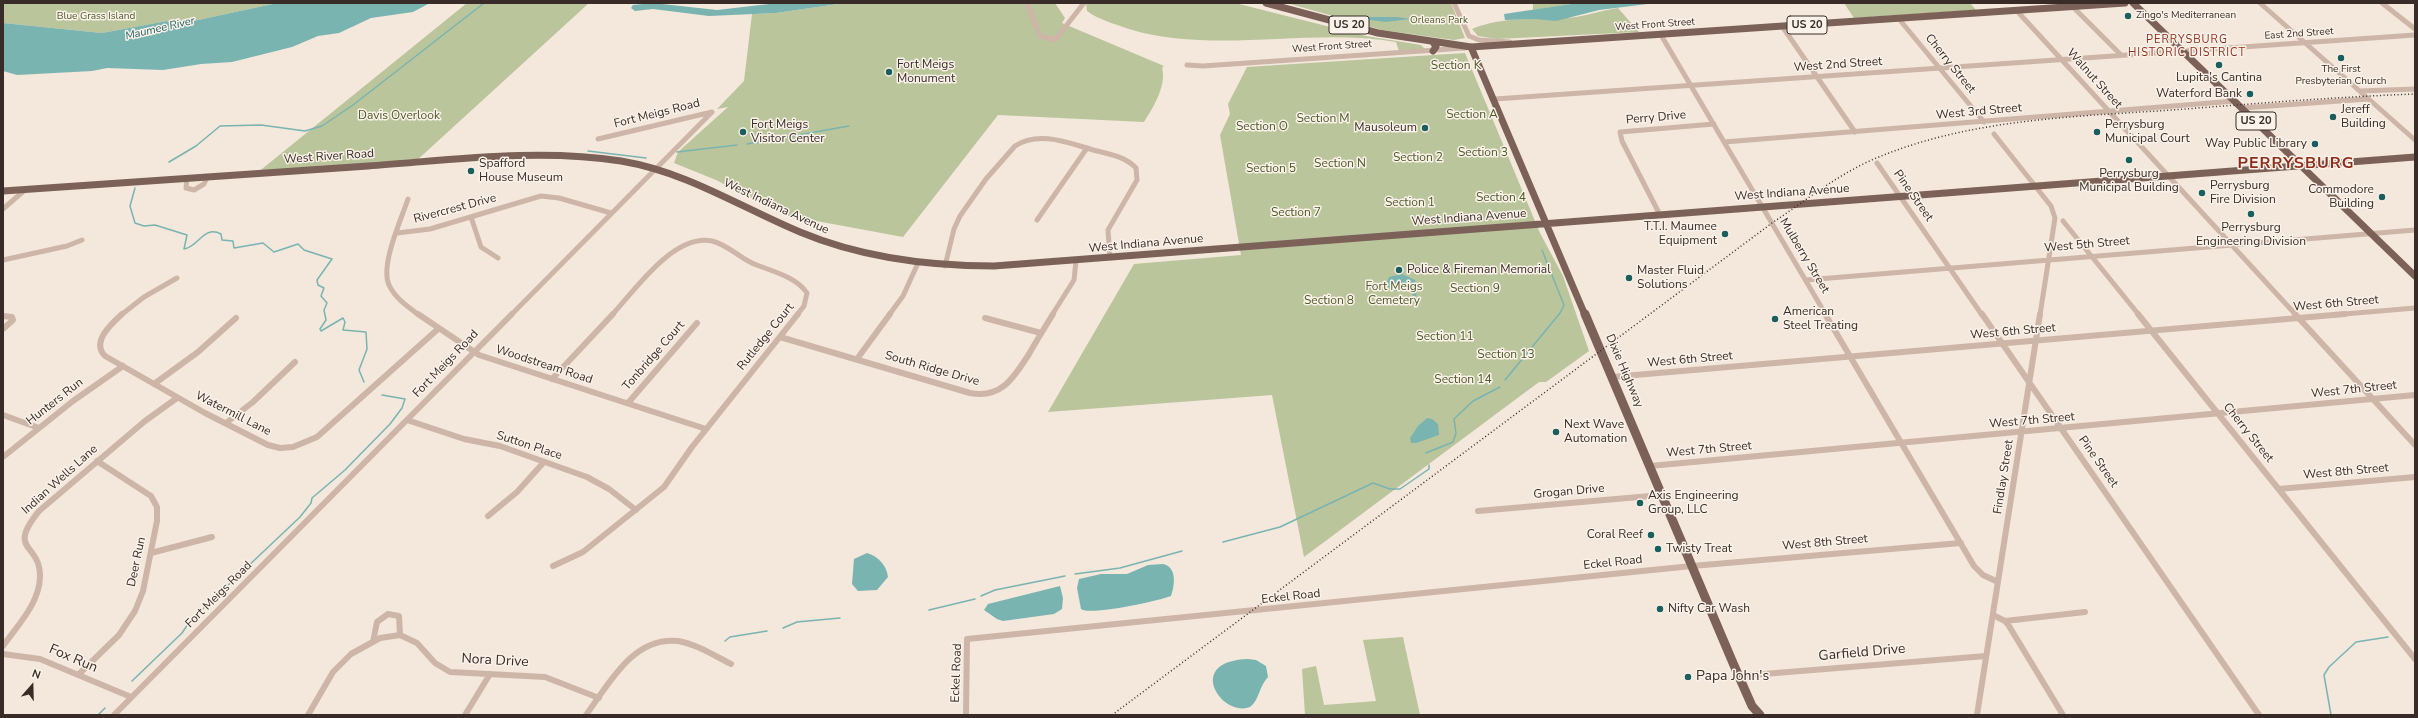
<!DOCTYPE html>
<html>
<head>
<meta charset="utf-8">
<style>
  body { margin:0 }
  #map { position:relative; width:2418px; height:718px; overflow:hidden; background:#f4e7dc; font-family:"Nunito Sans",sans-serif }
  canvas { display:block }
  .frame { position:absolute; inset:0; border:4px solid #392c28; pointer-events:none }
  .north { position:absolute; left:12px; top:666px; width:40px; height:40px; -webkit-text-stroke:3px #fbf2e9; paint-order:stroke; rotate:20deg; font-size:11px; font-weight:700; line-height:16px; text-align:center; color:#392c28 }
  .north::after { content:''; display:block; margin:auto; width:14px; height:18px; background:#392c28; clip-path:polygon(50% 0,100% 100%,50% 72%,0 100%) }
</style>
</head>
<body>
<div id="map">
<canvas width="2418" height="718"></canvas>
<div class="frame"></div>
<div class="north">N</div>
</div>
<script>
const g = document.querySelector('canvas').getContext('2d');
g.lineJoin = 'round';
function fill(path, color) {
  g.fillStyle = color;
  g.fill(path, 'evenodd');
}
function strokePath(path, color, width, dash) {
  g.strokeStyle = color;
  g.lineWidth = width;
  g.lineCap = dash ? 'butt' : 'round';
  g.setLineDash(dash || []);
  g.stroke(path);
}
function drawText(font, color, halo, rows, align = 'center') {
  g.font = font + ' "Nunito Sans",sans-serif';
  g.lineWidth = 3;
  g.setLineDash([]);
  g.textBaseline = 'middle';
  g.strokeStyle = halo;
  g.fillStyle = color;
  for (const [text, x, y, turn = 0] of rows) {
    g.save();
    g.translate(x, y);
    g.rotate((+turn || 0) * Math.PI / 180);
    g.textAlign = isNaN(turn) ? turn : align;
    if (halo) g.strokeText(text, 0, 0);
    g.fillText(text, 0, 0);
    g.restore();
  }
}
const green = new Path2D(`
  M3,3H277L175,25L167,21L102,33L3,23Z
  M467,3H589L415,162L257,173Z
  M845,3H1055L1065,18L1062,23L1164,66L1162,68C1167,85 1153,108 1144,122L998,115L903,237L784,215L716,180L674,163L678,152L728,107L717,109L744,81L752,14L776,13Z
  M1086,3H1235L1366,36L1421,45L1426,50L1399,51L1396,42C1310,27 1215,55 1129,29C1115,24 1099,20 1087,11Z
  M1287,3H1451L1465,38L1454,40L1382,30Z
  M1533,3H1578L1533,10Z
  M1844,3H1970L1976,10L1854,18Z
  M1618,8L1639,32L1497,39L1478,36L1472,29C1505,15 1541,21 1576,17C1590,15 1603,10 1618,8Z
  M1465,53L1540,233L1563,276L1589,351L1546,382H1539L1304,557L1272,395L1048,412L1134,264L1241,255L1220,135L1230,114L1228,104L1247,67Z
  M1403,637L1420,715H1305L1302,669L1316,666L1324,705L1376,701L1363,640Z`);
const water = new Path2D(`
  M277,3H430L413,12L371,18L339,33L318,36L292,47L232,62L201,64L163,70L107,68L92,71L17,75L3,71V23L102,33L167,21L175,25Z
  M653,3L717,10L769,4L768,3H845L776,13L709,16L653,9L635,11L631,8L633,5Z
  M1578,3H1656L1599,10L1556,21L1535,19L1505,20L1504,14Z
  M1369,17H1397L1410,19L1386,22L1370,20L1367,19Z
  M1402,274L1415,280L1417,288L1416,297H1414L1410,291H1395L1388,287L1387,282L1389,277Z
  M1427,418L1432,419L1438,424L1439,435L1416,443H1411L1410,438L1418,426Z
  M867,553C878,556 887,566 888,577L877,590L858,591L852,584L854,559Z
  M1163,564C1177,567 1175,585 1171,596C1158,601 1090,616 1081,609L1077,588L1079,579L1101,574H1127L1148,565Z
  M1060,586L1063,598L1062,609L1054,614L1003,621L997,619L984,610L988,604Z
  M1248,659L1256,660L1266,666L1268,677C1259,686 1259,701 1250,707C1222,718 1184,661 1248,659Z`);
const stream = new Path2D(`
  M747,144L849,126
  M588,151L646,158
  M677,152L737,145
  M169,162L196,146L220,126L261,125L305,131L322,126L353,105L484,3
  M135,188L130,206L135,223L144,226L155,225L187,235L184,249C199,247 203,225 221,234L222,240L233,241L234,248L263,243L274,252L298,244L304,250L332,259L317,280L318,285L324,288L321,296L327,303L324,310L326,320L320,329L321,331L343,318L345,322L343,330L366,332L367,349L359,370L364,382
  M1505,380L1560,313L1564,305L1542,250
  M1426,453L1453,442L1456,433L1454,419L1473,401L1500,387
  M1223,542L1280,527L1373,483L1390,489H1400L1429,469V465
  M1075,574L1120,568L1182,551
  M981,596L995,590L1065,576
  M929,610L975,599
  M783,628L797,622L840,618
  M725,641L730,637L767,631
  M132,681L182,633L190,621L300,517L311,503L312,498L345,470L390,424L402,408L405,399L382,395
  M98,715L105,708
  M2331,715L2324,675L2329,667L2356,642L2388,637`);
const minorFar1 = new Path2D(`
  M1027,3L1040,36L1055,40L1084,3
  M1454,3L1469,36L1479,40L1510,42
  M2260,3L2415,140
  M2382,3L2415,29
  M2073,7L2121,55
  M2017,11L2296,315
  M1899,19L1984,122
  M1782,26L1855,132
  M1661,35L1826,315
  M1187,65L1203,66L1465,48
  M2360,91L2415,89
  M1495,99L2415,35
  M2242,108L2368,99
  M1994,134L2051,206L2055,218L2040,315
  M1724,142L2235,101
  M1877,163L1982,315
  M187,178L186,188L194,190L204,184L208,176
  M408,199C401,220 380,265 389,285C395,298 408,307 419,315
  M3,209L26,189
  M1660,215L1622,141L1620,132L1714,124
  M471,217L481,247L498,258
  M1037,220L1087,148
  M2063,221L2139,315
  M397,233L430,229L541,196L559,198L611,213
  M3,260L67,246L82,240
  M945,266L954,229L960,216L986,179L1015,146C1038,131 1066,142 1090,149C1106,154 1124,155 1136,168L1137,180L1108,230L1110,258
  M1806,280L2415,230
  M121,315L144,297L177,278
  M511,315L712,112L598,139
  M612,315C635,290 674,233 712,241C726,244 739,257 752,263C770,271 796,276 807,293L804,306L797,315
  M889,315L903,296L918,263
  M1052,315L1074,280L1076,261
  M2333,315L2415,308`);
const minor = new Path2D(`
  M122,314C111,324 91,342 105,356L205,413L268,445L280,448L293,447L317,437L438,329
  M418,314L479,355L706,429
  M1825,314L1974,566L1983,575L1998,582
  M1982,314L2259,715
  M2138,314L2415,659
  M2295,314L2415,445
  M3,316L12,317L13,320L3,329
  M985,318L1041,333
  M780,337L970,393C1002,399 1014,377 1029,354C1037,340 1045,327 1053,314
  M857,359L890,314
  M1612,377L2345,314
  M552,379L613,314
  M154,384L198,352L236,318
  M628,403L697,323
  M3,415L39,428
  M407,420L464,439L500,446L587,477L609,489L636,510
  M226,423L253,402L295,362
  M3,457L73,401L123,366
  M1650,466L2415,395
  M2279,489L2415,477
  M1478,511L1662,495
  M488,516L517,492L544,462
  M151,553L212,537
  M553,566L583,552L664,487L692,447L798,314
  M1993,615L2005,621L2009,626L2063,715
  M2005,621L2085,612
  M373,642L377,622L388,614L399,616L400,635
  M3,646C17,626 40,603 40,576C40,542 6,552 39,511L145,421L177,398
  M3,654L40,659L131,697
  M78,675L119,635L135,611L143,591L157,521V507L151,496L97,461
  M1739,676L1986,656
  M114,715L512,314
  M308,715L333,672L351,654L380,638L400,635L417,643L435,663L450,672L545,677L599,698
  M465,715L490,674
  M586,715C609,684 633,636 678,641C696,644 715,656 731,664
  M966,715L967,639L1692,566L1961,543
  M1977,715L2040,314`);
const majorFar1 = new Path2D(`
  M1266,3L1378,33L1471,47L2125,3
  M2133,3L2415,276
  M1433,42L1436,47L1433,51
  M1471,47L1585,315
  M3,191C125,183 246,174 368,166C452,160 538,148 621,161C687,172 740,207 800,232C862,258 927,266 994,266L2415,157`);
const major = new Path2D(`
  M1585,314L1733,663L1752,706L1760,715`);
const rail = new Path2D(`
  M1112,715L1772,223C1805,201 1837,175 1874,159C1968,119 2071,117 2171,110C2252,104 2333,97 2415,94`);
const markers = [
  [2128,16,4,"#1a5e5d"],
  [2341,58,4,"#1a5e5d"],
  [2219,65,4,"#1a5e5d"],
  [889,72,4,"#1a5e5d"],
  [2250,94,4,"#1a5e5d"],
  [2333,117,4,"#1a5e5d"],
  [1425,128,4,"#1a5e5d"],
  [743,132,4,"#1a5e5d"],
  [2097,132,4,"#1a5e5d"],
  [2315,144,4,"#1a5e5d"],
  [2129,160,4,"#1a5e5d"],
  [471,171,4,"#1a5e5d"],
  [2202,193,4,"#1a5e5d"],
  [2382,197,4,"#1a5e5d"],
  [2251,214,4,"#1a5e5d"],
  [1725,234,4,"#1a5e5d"],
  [1399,270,4,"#1a5e5d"],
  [1629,278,4,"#1a5e5d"],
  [1775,319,4,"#1a5e5d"],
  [1556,432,4,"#1a5e5d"],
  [1640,503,4,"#1a5e5d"],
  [1651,535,4,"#1a5e5d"],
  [1658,549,4,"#1a5e5d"],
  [1660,609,4,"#1a5e5d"],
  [1688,677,4,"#1a5e5d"]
];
const farPoinames = [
  ["Zingo's Mediterranean",2136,16],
  ["The First",2341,70,"center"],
  ["Presbyterian Church",2341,82,"center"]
];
const farParknames = [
  ["Blue Grass Island",96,17],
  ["Orleans Park",1439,21]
];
const farStreetnames = [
  ["West Front Street",1655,25,-4],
  ["East 2nd Street",2299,34,-4],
  ["West Front Street",1332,47,-4]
];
const shields = [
  [1349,25,40],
  [1807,25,40],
  [2256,121,40]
];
const shieldNames = [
  ["US 20",1349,25],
  ["US 20",1807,25],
  ["US 20",2256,121]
];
const farWaternames = [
  ["Maumee River",160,29,-13]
];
const farNeighbourhoodnames = [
  ["PERRYSBURG",2187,40],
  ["HISTORIC DISTRICT",2187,53]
];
const streetNames = [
  ["Cherry Street",1950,64,51],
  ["West 2nd Street",1838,65,-4],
  ["Walnut Street",2094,79,48],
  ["West 3rd Street",1979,112,-5],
  ["Fort Meigs Road",657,114,-14],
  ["Perry Drive",1656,118,-5],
  ["West River Road",329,157,-4],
  ["West Indiana Avenue",1792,193,-4],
  ["Pine Street",1913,196,55],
  ["West Indiana Avenue",776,207,25],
  ["Rivercrest Drive",455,209,-15],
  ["West Indiana Avenue",1469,218,-4],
  ["West Indiana Avenue",1146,244,-5],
  ["West 5th Street",2087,245,-5],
  ["Mulberry Street",1804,256,59],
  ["West 6th Street",2336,304,-5],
  ["West 6th Street",2013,332,-5],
  ["Rutledge Court",766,337,-51],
  ["Tonbridge Court",654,356,-49],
  ["West 6th Street",1690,360,-5],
  ["Fort Meigs Road",446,364,-46],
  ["Woodstream Road",544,365,18],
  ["South Ridge Drive",932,369,16],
  ["Dixie Highway",1624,371,67],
  ["West 7th Street",2354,390,-6],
  ["Hunters Run",55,402,-38],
  ["Watermill Lane",233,414,27],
  ["West 7th Street",2032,421,-5],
  ["Cherry Street",2248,433,51],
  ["Sutton Place",529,446,18],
  ["West 7th Street",1709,450,-5],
  ["Pine Street",2098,462,55],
  ["West 8th Street",2346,472,-5],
  ["Findlay Street",2004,477,-81],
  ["Indian Wells Lane",60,480,-42],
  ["Grogan Drive",1569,492,-5],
  ["West 8th Street",1825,543,-5],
  ["Deer Run",137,562,-78],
  ["Eckel Road",1613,563,-6],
  ["Fort Meigs Road",219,595,-45],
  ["Eckel Road",1291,597,-6],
  ["Eckel Road",957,673,-88]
];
const poiNames = [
  ["Fort Meigs",897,65],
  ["Monument",897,79],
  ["Lupita's Cantina",2219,78,"center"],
  ["Waterford Bank",2242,94,"right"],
  ["Jereff",2341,110],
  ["Building",2341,124],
  ["Fort Meigs",751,125],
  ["Visitor Center",751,139],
  ["Perrysburg",2105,125],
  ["Municipal Court",2105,139],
  ["Mausoleum",1417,128,"right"],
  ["Way Public Library",2307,144,"right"],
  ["Spafford",479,164],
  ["House Museum",479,178],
  ["Perrysburg",2129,174,"center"],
  ["Municipal Building",2129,188,"center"],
  ["Perrysburg",2210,186],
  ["Fire Division",2210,200],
  ["Commodore",2374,190,"right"],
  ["Building",2374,204,"right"],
  ["T.T.I. Maumee",1717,227,"right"],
  ["Equipment",1717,241,"right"],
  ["Perrysburg",2251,228,"center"],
  ["Engineering Division",2251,242,"center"],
  ["Police & Fireman Memorial",1407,270],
  ["Master Fluid",1637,271],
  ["Solutions",1637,285],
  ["American",1783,312],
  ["Steel Treating",1783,326],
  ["Next Wave",1564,425],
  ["Automation",1564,439],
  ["Axis Engineering",1648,496],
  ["Group, LLC",1648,510],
  ["Coral Reef",1643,535,"right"],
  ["Twisty Treat",1666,549],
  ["Nifty Car Wash",1668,609]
];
const parkNames = [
  ["Section K",1456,66],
  ["Section A",1472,115],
  ["Davis Overlook",399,116],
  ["Section M",1323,119],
  ["Section O",1262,127],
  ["Section 3",1483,153],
  ["Section 2",1418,158],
  ["Section N",1340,164],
  ["Section 5",1271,169],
  ["Section 4",1501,198],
  ["Section 1",1410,203],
  ["Section 7",1296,213],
  ["Fort Meigs",1394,287],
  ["Cemetery",1394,301],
  ["Section 9",1475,289],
  ["Section 8",1329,301],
  ["Section 11",1445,337],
  ["Section 13",1506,355],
  ["Section 14",1463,380]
];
const nearStreetnames = [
  ["Garfield Drive",1862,653,-5],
  ["Fox Run",73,659,23],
  ["Nora Drive",495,661,3]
];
const nearPoinames = [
  ["Papa John's",1696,677]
];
const districtNames = [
  ["PERRYSBURG",2296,164]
];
fill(green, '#bac59b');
fill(water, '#79b4b1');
strokePath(stream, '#79b4b1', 1.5);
strokePath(minorFar1, '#cdb6a7', 5);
strokePath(minor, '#cdb6a7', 6);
strokePath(majorFar1, '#7c6158', 7);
strokePath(major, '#7c6158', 9);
strokePath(rail, '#392c28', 1.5, [1, 2.5]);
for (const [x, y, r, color] of markers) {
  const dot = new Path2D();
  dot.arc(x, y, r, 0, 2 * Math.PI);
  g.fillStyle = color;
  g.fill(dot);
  strokePath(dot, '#fbf2e9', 1.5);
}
drawText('10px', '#392c28', '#fbf2e9', farPoinames, 'left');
drawText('10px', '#4c5a2a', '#fbf2e9', farParknames);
drawText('10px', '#392c28', '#fbf2e9', farStreetnames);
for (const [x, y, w] of shields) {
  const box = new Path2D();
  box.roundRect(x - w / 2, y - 9, w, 18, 3);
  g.fillStyle = '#fbf2e9';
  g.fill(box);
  strokePath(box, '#392c28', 1);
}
drawText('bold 11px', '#392c28', null, shieldNames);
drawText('italic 11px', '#1a5e5d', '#fbf2e9', farWaternames);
g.letterSpacing = '1px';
drawText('11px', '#8f2d1b', '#fbf2e9', farNeighbourhoodnames);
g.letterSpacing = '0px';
drawText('12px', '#392c28', '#fbf2e9', streetNames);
drawText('12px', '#392c28', '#fbf2e9', poiNames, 'left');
drawText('12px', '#4c5a2a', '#fbf2e9', parkNames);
drawText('14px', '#392c28', '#fbf2e9', nearStreetnames);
drawText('14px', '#392c28', '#fbf2e9', nearPoinames, 'left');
g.letterSpacing = '1px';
drawText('bold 16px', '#8f2d1b', '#fbf2e9', districtNames);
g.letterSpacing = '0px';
</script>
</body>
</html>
